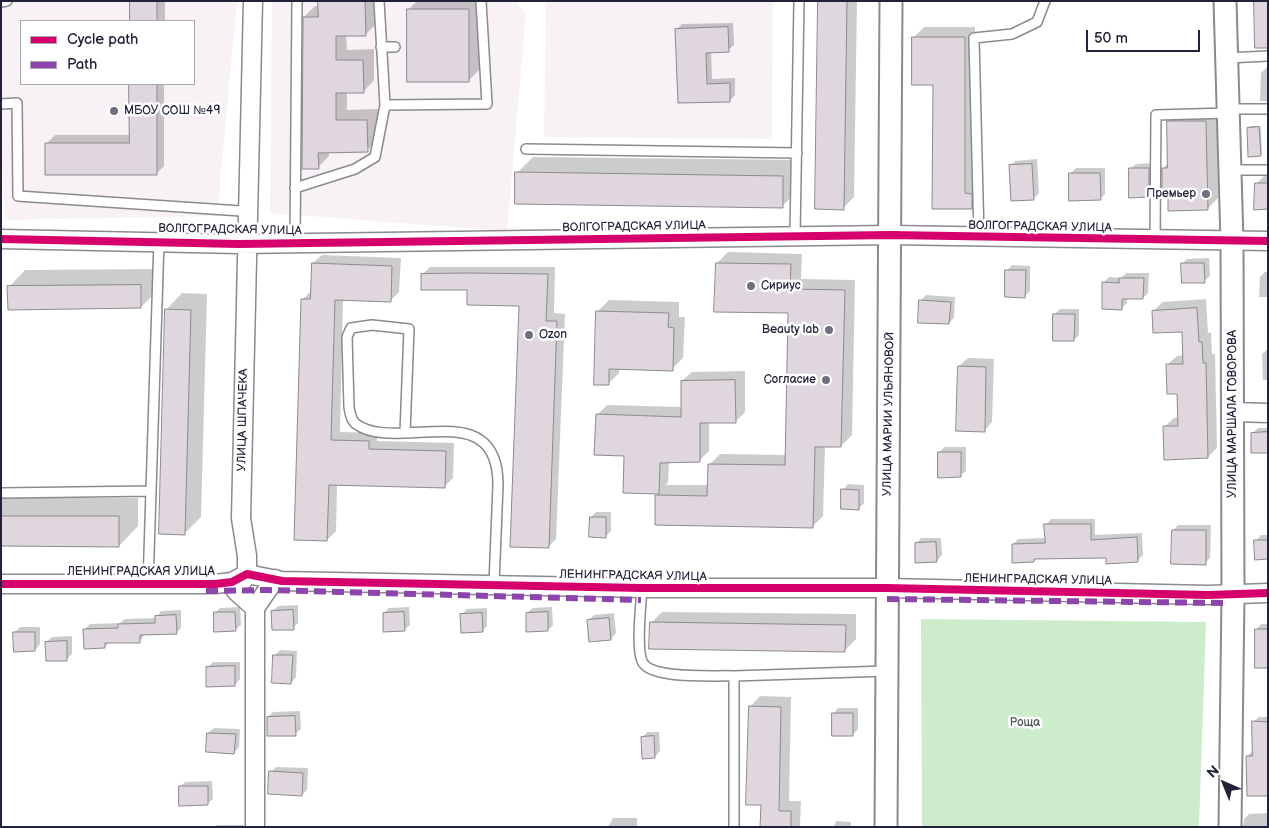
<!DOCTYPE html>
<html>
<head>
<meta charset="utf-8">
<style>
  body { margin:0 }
  #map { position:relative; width:1269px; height:828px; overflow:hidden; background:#fff; font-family:"Balsamiq Sans",sans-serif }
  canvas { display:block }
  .frame { position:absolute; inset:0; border:2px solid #22223b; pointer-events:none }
  .legend { position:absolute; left:20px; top:20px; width:175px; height:65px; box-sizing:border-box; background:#fff; border:1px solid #a7a7b1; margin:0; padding:6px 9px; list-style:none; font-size:15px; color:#22223b }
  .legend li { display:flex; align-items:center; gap:10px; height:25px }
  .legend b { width:25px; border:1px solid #a7a7b1 }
  .north { position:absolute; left:1199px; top:758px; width:50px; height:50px; -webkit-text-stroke:4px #fff; paint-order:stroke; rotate:316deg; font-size:14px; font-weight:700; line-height:20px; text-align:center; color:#22223b }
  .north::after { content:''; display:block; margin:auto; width:18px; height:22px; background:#22223b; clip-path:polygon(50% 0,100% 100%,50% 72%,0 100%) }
  .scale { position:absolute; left:1086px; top:30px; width:114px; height:22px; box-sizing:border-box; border:2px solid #22223b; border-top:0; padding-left:6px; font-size:15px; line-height:18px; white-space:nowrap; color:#22223b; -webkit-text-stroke:4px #fff; paint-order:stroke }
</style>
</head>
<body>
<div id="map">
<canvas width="1269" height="828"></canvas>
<div class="frame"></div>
<ul class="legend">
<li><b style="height:6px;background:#d6006c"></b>Cycle path</li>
<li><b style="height:6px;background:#8e44ad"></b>Path</li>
</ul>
<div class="north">N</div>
<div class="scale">50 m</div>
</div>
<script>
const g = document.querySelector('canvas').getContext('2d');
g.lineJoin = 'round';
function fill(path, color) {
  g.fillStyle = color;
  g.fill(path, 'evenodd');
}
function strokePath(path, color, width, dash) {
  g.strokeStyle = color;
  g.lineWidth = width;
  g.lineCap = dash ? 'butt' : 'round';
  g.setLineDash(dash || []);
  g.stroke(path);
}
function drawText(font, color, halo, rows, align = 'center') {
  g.font = font + ' "Balsamiq Sans",sans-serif';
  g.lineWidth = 5;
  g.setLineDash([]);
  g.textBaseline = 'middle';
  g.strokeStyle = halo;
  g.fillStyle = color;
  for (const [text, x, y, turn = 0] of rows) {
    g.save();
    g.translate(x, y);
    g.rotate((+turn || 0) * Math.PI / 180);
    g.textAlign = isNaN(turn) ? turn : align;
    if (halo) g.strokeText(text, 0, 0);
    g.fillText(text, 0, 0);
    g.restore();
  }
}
const built = new Path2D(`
  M9,1H237L217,216L5,220L1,138V3ZM21,21H194V84H21Z
  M272,1H515L526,14L507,231L270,213Z
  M546,1H773L772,139L544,137Z`);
const green = new Path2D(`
  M921,619L1206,622L1199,827H922Z`);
const shadow = new Path2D(`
  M131,1H165V21H131Z
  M319,1H376V24L365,35H346L347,50L374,49V80L363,92H347V110L378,109L379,139L367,150L329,151V156L318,167L304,17L315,6H319Z
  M417,1H480V69L469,80L408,10Z
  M819,1H857L854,197L843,208Z
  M733,23L734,45L728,50L711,51L712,79L735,78V95L730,100L679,102L676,30L682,24Z
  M924,27H975L976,183H982L983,197L972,208H933L934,84L913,38Z
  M1268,66V101H1260L1261,73Z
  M130,84H164V166L156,174L46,144L55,135H130Z
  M1217,110L1218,198L1207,209L1169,196L1163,169L1168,163V122L1179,111Z
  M1250,126H1261L1262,153L1260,155L1248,128Z
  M533,157L799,160V190L782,206L517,173Z
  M1037,159L1039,193L1033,199L1010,166L1015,161Z
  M1154,163V191L1149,196L1130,169L1136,164Z
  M1076,168H1105V194L1100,199L1070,174Z
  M1267,173H1268V208L1256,184Z
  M728,252L802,254L801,279L855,280L852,435L841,446H825L823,516L812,527L656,496L660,492L625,491L626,455L597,415L607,405L682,407V381L692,372L745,371V412L735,422H709V451L699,461L669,462L668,482L666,485H708L709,465L720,454L787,455L789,312L717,263Z
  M322,255L401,258L399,292L390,301L343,299L340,432L377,433V441L454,443L453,478L444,487L337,484L336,531L327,540L302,300L311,291L313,263Z
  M1209,258L1210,276L1204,281L1182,264L1187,259Z
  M1012,265L1030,266V291L1025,296L1007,271Z
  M430,267H555L554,313L565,314L556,539L548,547L520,305L422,275Z
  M157,269V291L141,307L9,287L25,270Z
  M1265,272H1268V297H1259L1260,277Z
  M1126,273H1149L1148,293L1143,298H1127V303L1122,308L1103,283L1109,277L1121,278Z
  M182,293L207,294L201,517L185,533L166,310Z
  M926,295L955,297L954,318L949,323L920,301Z
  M1206,299L1208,333H1211L1212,354H1215L1217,448L1208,457L1164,427L1174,418L1179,417L1178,393L1167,365L1177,356L1184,355L1183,330L1153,311L1163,302Z
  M609,300L679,302V317H685L683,358L672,369L619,368V373L608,384L598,311Z
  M1060,309H1079V335L1074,340L1055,314Z
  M1268,349V380H1263L1262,354Z
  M968,358L994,359L992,422L984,431L959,366Z
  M1258,428H1268V452L1253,433Z
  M944,447H966V471L960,476L939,453Z
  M848,484L864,485V503L858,509L843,490Z
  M1,497L138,498V526L119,546L1,545Z
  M596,512H611V531L606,536L591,517Z
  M1051,519H1095V535L1142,533L1143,555L1137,561L1107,557H1037L1034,561L1013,544L1018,539L1046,538V525Z
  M1178,525H1211L1210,558L1205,563L1173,530Z
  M1261,535H1268V558L1256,541Z
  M921,538H941L942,555L937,561L916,544Z
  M298,605V623L293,628L273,611L278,606Z
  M240,607L241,625L235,630L215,613L220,608Z
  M409,607L410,625L404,630L384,613L389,608Z
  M552,607L553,625L548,630L527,613L533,608Z
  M487,608V626L482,631L462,614L467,609Z
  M181,610V628L176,633L145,634L140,641L109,642L105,647L84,630L90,624L120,623L125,619L156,618L161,611Z
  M662,612L856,614V639L845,650L651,623Z
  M614,613L616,633L611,639L590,640L589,620L594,615Z
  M1261,624H1268V667L1256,630Z
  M20,627H40V644L35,650L14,633Z
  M72,636V654L67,659L46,642L52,637Z
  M280,650L297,651L296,677L291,683L275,655Z
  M213,662H240V679L235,685L207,668Z
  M760,696L791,697L789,801H801L800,827H761L762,804L750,707Z
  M838,708H858V729L853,734L833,714Z
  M300,711L301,729L295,734L268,717L273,712Z
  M1259,717H1268V794L1247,756L1253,751V722Z
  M214,728L240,729L239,747L234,753L208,733Z
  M647,732H659L660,751L655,757L642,738Z
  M276,767L308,768L307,790L302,795L271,772Z
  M212,781L213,799L207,804L180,787L185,782Z
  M1267,813L1268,827H1243L1244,819L1249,814Z
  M613,818H637V827H608Z
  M836,821L851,822V827H834Z
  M217,825H244V827H215Z`);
const building = new Path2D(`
  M130,1H157V21H130Z
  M318,1H365L366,36H336V60H363L364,93H336V120H367L368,152L318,153L319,169H302L303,17H318Z
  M818,1H847L844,210L815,209Z
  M1254,1H1268V48H1255Z
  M407,9H469V82H407Z
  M728,27L729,52L706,53L707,84L730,83V102L678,103L675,29Z
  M912,37H965V193L972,194V209H932L933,85H912Z
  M129,84H157V175H45V143H129Z
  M1167,121H1206L1208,210L1168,211V197H1162V168H1167Z
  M1259,127L1261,156L1248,157L1247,128Z
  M1032,164L1034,200L1011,201L1009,165Z
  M1129,168H1149V197L1129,198Z
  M515,172L783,176V208L515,204Z
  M1069,173H1100L1101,200L1069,201Z
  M1255,183H1268V209L1254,210Z
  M312,263L392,266L391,302L335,300L331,440L369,441V449L446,451L445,488L329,485L327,541L294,540L301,299H310Z
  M716,263L791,264L790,289L845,290L841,447H815L813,528L655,525V495L707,496L708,464L785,465L788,313L714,312Z
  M1181,263H1204L1205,283H1182Z
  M1005,270H1026L1025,298L1005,297Z
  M468,273L548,274L546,321H557L549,548L510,547L519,306L467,305V290H421V274Z
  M1119,278H1144L1143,299H1122V310L1102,309V282L1119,283Z
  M141,285V308L8,310L7,286Z
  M919,300L951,302L949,324L918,323Z
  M1197,308L1199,342H1202L1203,363H1206L1208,458L1164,460L1163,426H1178L1177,394H1167L1166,364H1183L1182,332L1153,333L1152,311Z
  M165,309L191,310L185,535L159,534Z
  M596,311L669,313L668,327L674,328L673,371L609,369V385H594Z
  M1053,314H1075L1074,341H1053Z
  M958,366L986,367L985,432L956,431Z
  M735,380L736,423H700V462L660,463L659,494L623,493L624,456L594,455L596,414L681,417V381Z
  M1268,432V453H1251V433Z
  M938,452H961V477L938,478Z
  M841,489L859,490V510L841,509Z
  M1,516H119V547L1,546Z
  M590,517H606V538L589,537Z
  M1044,524H1091V540L1137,537L1138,562L1106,564V558L1034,559V562L1012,563V544L1045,543Z
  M1172,530H1206V565L1171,564Z
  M1254,540H1268V559L1255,560Z
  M936,542L937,562L915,563V543Z
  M293,610L294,630H272L271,611Z
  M214,612H235L236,631L214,632Z
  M404,612L405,631L383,632V613Z
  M548,612V631L526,632V613Z
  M482,613L483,632L461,633L460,614Z
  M176,615L177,634L140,635V643H105V648L84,649L83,629L118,628V624L155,623V616Z
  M609,618L611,640L589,642L587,620Z
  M650,622L846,625L845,652L649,649Z
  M1255,629H1268V668H1255Z
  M13,632H35V651L14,652Z
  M67,641V661H46L45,642Z
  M273,655H293L291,684L272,683Z
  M235,666V686L206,687V667Z
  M749,706L781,707L779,811H791V827H760L761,805H746Z
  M832,713H853V736H832Z
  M295,716L296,736H267V717Z
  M1252,721L1268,722V796H1247L1246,756H1252Z
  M207,733L236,734L234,754L206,752Z
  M654,736L655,758L642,759L641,737Z
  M269,771L303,773L302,796L268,794Z
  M179,786H208V805L179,806Z`);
const service = new Path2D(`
  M379,1L385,105
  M1,2L7,1
  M381,47H395
  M1227,58L1268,56
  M1,104L17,103L18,196L241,211
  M1229,109H1268
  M526,149L797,153
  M1231,170H1268
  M295,188L355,169L375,157L385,105L487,104L481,1
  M795,236L799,1
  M979,237L974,38L1012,34L1037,22L1045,1
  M1155,240L1156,115L1228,113
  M295,243L297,1
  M405,433L409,329L372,325L351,328L347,337L349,407C350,413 351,420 356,424C385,446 452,419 480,440C495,450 498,469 498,485L494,584
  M151,491L159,241
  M1,493L151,491L148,585
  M642,588C641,605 636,647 642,661C649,680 715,675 734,676V827
  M734,676L887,671`);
const minor = new Path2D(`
  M253,1L241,518L247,556V574L236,591L255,608V827
  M1,239L239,244L890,235L1268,241
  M1233,412L1268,413
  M1,584H215L232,582L247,574L282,581L642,588H887L1208,595L1268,593
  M255,608L275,579`);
const tertiary = new Path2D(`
  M1225,1L1232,241L1233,595L1230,827
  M886,827L891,1`);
const quiet = new Path2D(`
  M206,591L267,590L641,600
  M887,599L1224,603`);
const cycleway = new Path2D(`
  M1,239L239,244L890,235L1268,241
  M1,584H215L232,582L247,574L282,581L642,588H887L1208,595L1268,593`);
const markers = [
  [114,111,5,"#6f6f80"],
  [1206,194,5,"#6f6f80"],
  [751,286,5,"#6f6f80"],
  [829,330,5,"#6f6f80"],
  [529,335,5,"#6f6f80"],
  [826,380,5,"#6f6f80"]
];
const poiNames = [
  ["МБОУ СОШ №49",124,111],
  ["Премьер",1196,194,"right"],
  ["Сириус",761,286],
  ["Beauty lab",819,330,"right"],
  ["Ozon",539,335],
  ["Согласие",816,380,"right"]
];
const streetNames = [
  ["ВОЛГОГРАДСКАЯ УЛИЦА",634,227,-1],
  ["ВОЛГОГРАДСКАЯ УЛИЦА",1040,227,1],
  ["ВОЛГОГРАДСКАЯ УЛИЦА",230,230,1],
  ["УЛИЦА МАРИИ УЛЬЯНОВОЙ",889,414,-89],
  ["УЛИЦА МАРШАЛА ГОВОРОВА",1233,414,-90],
  ["УЛИЦА ШПАЧЕКА",243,420,-89],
  ["ЛЕНИНГРАДСКАЯ УЛИЦА",141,572],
  ["ЛЕНИНГРАДСКАЯ УЛИЦА",633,576,1],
  ["ЛЕНИНГРАДСКАЯ УЛИЦА",1038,580,1]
];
const parkNames = [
  ["Роща",1025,723]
];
fill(built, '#f8f1f6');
fill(green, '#cdeccb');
fill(shadow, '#0003');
fill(building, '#dfd7dd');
strokePath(building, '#8a8a8f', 1);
strokePath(service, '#8a8a8f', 12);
strokePath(minor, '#8a8a8f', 21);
strokePath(tertiary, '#8a8a8f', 25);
strokePath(service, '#fff', 9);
strokePath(minor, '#fff', 18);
strokePath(tertiary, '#fff', 21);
strokePath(quiet, '#8e44ad', 6, [12, 6]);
strokePath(cycleway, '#d6006c', 8);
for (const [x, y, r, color] of markers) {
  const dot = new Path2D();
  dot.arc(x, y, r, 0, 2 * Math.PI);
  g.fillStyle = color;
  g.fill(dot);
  strokePath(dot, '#fff', 2);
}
drawText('12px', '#22223b', '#fff', poiNames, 'left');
drawText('12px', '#22223b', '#fff', streetNames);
drawText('12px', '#495a59', '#fff', parkNames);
</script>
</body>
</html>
